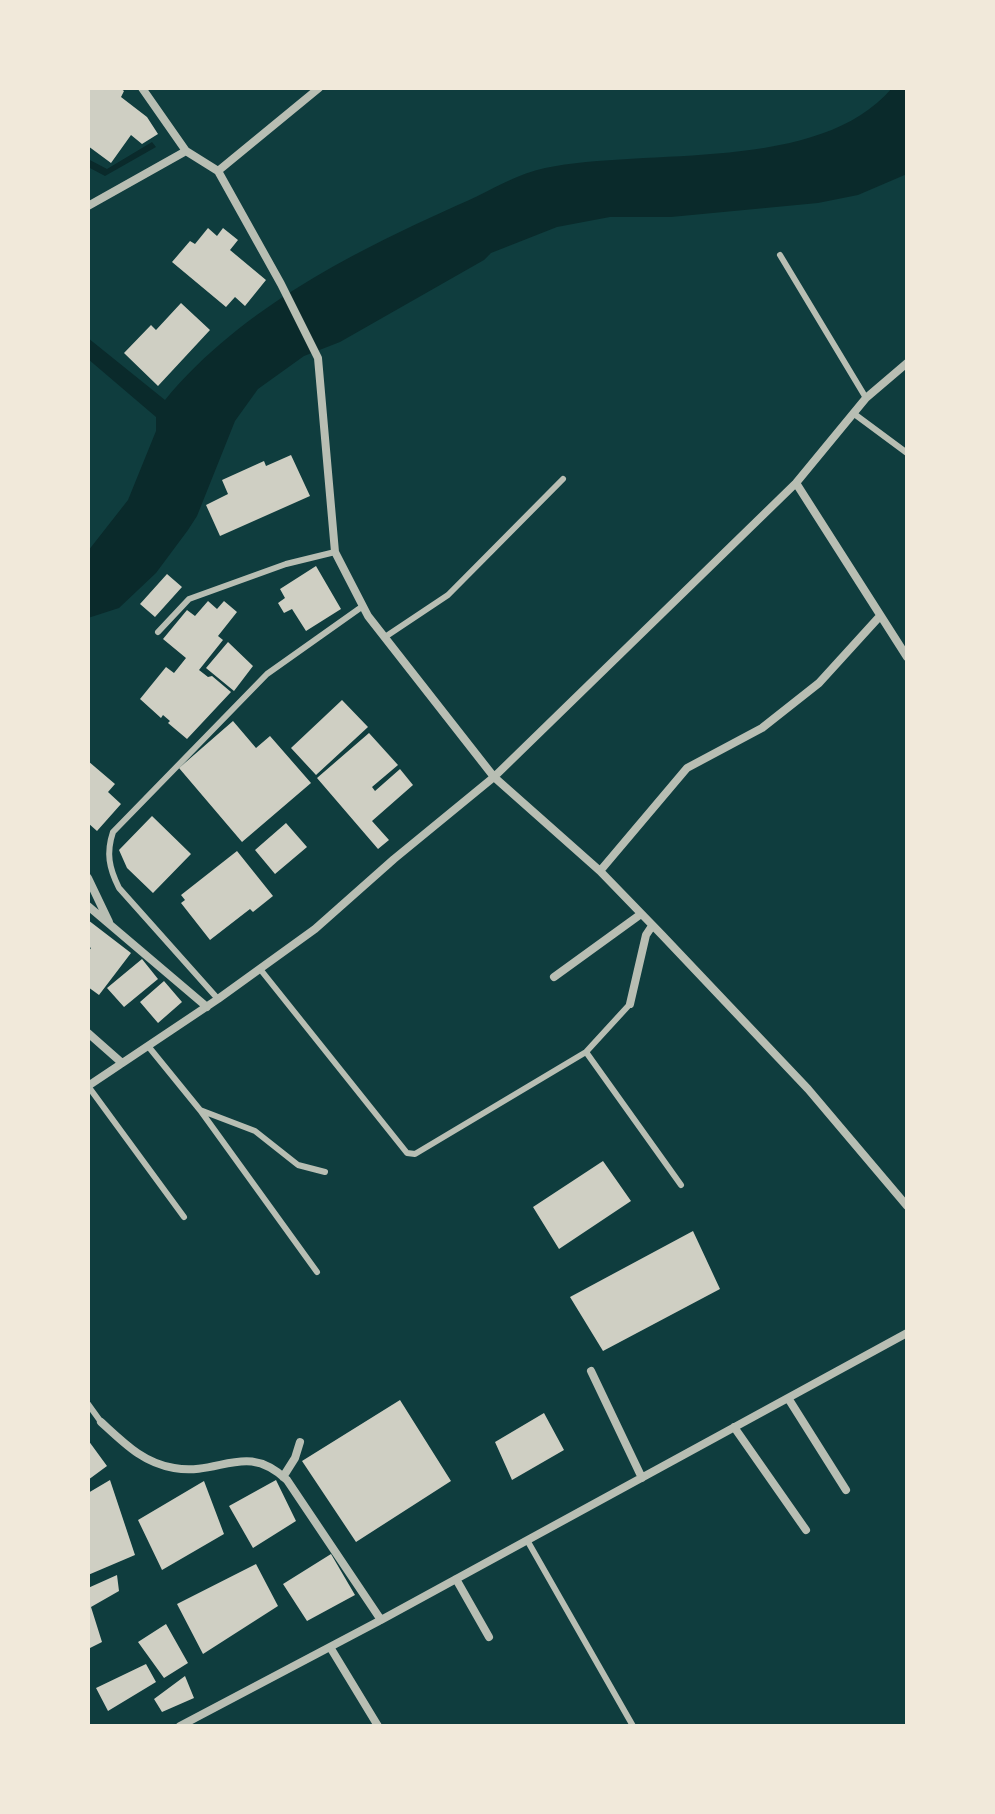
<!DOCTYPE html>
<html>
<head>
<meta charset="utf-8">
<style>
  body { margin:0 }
  #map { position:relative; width:995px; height:1814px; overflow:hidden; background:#0f3d3e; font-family:Karla,sans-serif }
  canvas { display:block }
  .frame { position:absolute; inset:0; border:90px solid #f1e9da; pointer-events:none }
</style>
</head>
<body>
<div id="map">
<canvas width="995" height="1814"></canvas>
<div class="frame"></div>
</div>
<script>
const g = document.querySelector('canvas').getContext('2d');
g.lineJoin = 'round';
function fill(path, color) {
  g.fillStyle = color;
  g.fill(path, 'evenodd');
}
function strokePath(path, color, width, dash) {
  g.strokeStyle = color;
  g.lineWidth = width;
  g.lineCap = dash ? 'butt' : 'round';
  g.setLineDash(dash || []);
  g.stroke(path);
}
const water = new Path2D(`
  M892,88H907V174L858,195L818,203L671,217H610L557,227L491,253L484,260L340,342L304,356L258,389L235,421L197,516L188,530L156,573L119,608L88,618V551L128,500L156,431V417L88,359V338L165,400C243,306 357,250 467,201C491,190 519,173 545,168C647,147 819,174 892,88Z
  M152,142L156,147L105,176L88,167V159L107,169Z`);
const building = new Path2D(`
  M88,88H120L124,91L121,97L147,117L158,134L142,144L131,135L111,163L88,146Z
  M208,228L217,236L223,228L238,240L230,250L266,280L245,306L235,297L226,307L172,262L190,241L195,244Z
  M181,303L210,330L158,386L124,353L151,325L156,330Z
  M291,455L310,496L220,536L206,505L228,494L222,480L264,461L266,466Z
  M316,566L341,609L306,631L292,609L284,613L278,603L285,598L280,589Z
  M167,574L182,587L155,617L140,604Z
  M208,601L217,609L224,601L237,612L218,636L223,640L199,670L208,677L212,676L231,692L187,739L168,723L170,721L163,715L161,718L140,699L166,667L174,673L186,658L163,639L187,610L195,616Z
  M228,642L253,666L234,691L206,668Z
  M342,700L368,727L316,775L291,748Z
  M233,721L256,748L270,736L311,783L242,842L179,768Z
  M369,733L398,765L372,787L375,791L400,769L413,785L372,821L389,840L378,849L317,778Z
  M88,761L115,784L108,792L121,804L97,831L88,823Z
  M152,816L191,854L153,893L127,868L119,850Z
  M286,823L307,847L275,874L255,850Z
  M237,851L273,896L253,912L250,909L210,940L181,903L185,900L181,895Z
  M88,920L131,953L99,995L88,987V952L91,948L88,946Z
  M142,959L158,979L124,1007L107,988Z
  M164,981L182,1002L158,1023L140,1002Z
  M603,1161L631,1201L559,1249L533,1207Z
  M693,1231L720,1289L603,1351L570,1297Z
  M400,1400L451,1481L356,1542L302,1461Z
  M544,1413L564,1450L512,1480L495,1442Z
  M88,1440L107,1466L88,1480Z
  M110,1480L135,1555L88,1575V1493Z
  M276,1480L296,1521L253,1548L229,1506Z
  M204,1481L224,1534L162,1570L138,1520Z
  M331,1554L355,1595L307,1621L283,1584Z
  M256,1564L278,1606L203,1654L177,1604Z
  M117,1575L119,1591L91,1607L102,1642L88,1649V1588Z
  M166,1624L188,1663L164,1678L138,1642Z
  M146,1664L156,1682L108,1711L96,1688Z
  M185,1676L194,1698L162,1712L154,1699Z`);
const service = new Path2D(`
  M780,255L866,398
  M853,413L907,453
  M158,632L189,599L286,564L335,552
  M385,637L448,595L563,479
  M260,969L407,1153L415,1154L586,1052L630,1004
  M218,999L119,888C109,868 106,853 113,832L267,674L363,606
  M148,1046L200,1110L255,1131L298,1165L325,1172
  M586,1052L681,1185
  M88,1086L184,1217
  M200,1110L317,1272
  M88,1404L101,1422
  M527,1540L633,1726`);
const minor = new Path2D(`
  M142,88L186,151L218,171L281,284L318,358L335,552L368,616L494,777L600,871L662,935L808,1089L907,1206
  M218,171L319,88
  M88,206L186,151
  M796,483L907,657
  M600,871L687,768L762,728L819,683L880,616
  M88,878L109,922
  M88,906L207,1007
  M554,977L641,914
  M630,1004L646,935L652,926
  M88,1033L122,1063
  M88,1086L218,999L315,929L394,859L494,777L796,483L866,398L907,363
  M591,1371L642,1478
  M788,1398L846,1490
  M101,1422C124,1443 143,1463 174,1468C221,1476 245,1441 287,1480L381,1620
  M734,1427L806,1530
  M283,1477L295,1458L300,1442
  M456,1579L489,1637
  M330,1647L378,1726
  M180,1726L381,1620L907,1333`);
fill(water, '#0a2a2b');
fill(building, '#cfcfc3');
strokePath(service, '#b8beb3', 6);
strokePath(minor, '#b8beb3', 8);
</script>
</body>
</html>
